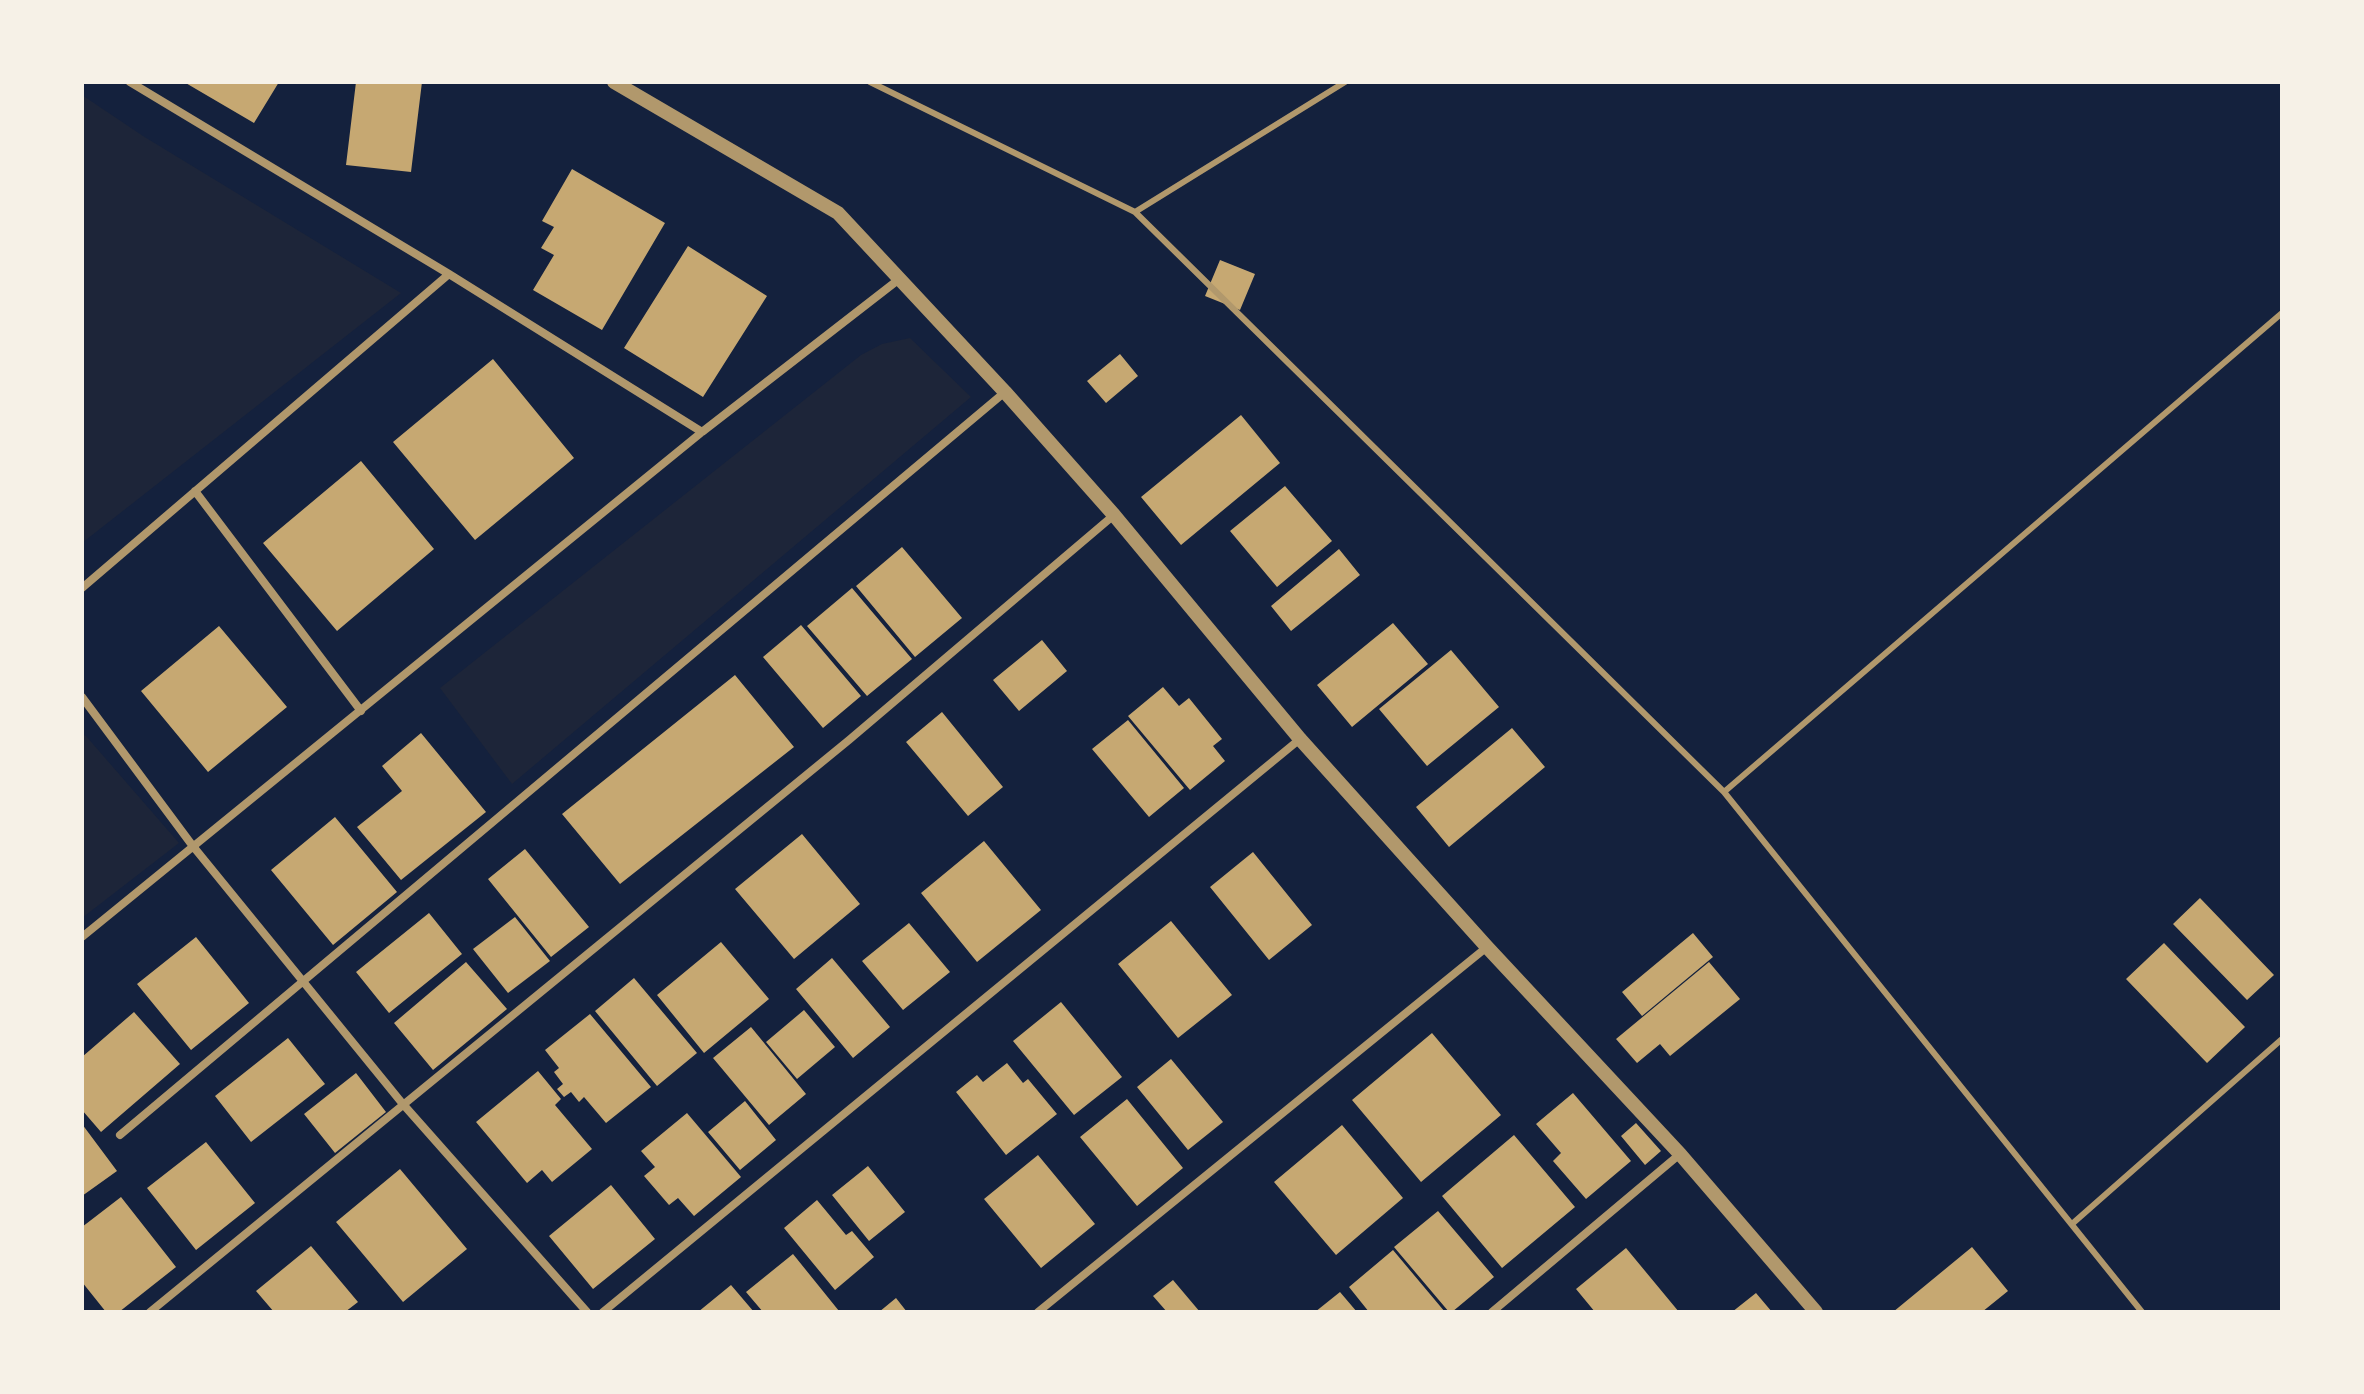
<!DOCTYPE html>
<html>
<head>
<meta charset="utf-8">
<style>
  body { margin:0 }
  #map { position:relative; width:2364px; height:1394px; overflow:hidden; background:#14213d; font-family:"Open Sans",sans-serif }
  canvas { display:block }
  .frame { position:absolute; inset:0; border:84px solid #f6f1e7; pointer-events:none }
</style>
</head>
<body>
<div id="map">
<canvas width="2364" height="1394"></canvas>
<div class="frame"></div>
</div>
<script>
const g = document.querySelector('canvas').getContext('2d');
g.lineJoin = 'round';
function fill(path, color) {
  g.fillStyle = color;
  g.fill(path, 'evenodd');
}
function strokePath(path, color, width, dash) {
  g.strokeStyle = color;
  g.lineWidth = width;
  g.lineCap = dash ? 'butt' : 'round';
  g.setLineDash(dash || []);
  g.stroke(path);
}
const green = new Path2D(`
  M82,95L143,136L401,293L82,543Z
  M910,338L971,397L512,784L440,688L861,355L882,344Z
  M82,734L86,736L179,843L82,918Z`);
const building = new Path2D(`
  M184,82H279L254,123Z
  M356,82H422L411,172L346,165Z
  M572,169L665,223L602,330L533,290L554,255L541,248L554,227L542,221Z
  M688,246L767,296L703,397L624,348Z
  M1220,260L1255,274L1240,310L1205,296Z
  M1120,354L1138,376L1106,403L1087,381Z
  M493,359L574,458L475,540L393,442Z
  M1241,415L1280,463L1181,545L1141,497Z
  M361,461L434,549L337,631L263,543Z
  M1285,486L1332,541L1277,587L1230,531Z
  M902,547L962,618L915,657L856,586Z
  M1339,549L1360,575L1291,631L1271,606Z
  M852,588L912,659L867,696L807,626Z
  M1393,623L1428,664L1352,727L1317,685Z
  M801,625L861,696L823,728L763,657Z
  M219,626L287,707L208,772L141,691Z
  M1042,640L1067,671L1019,711L993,680Z
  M1451,650L1499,707L1427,766L1379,709Z
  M735,675L794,747L620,884L562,814Z
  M1163,687L1179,706L1189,698L1222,739L1213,746L1225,761L1190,790L1128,716Z
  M942,712L1003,787L968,816L906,742Z
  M1128,720L1184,788L1149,817L1092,749Z
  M1512,728L1545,767L1449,847L1416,807Z
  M421,733L486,812L401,880L357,827L402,791L382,766Z
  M335,817L397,892L333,945L271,870Z
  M802,834L860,904L794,959L735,889Z
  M984,841L1041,910L977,962L921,893Z
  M525,849L589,927L551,957L488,879Z
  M1253,852L1312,925L1269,960L1210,887Z
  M2200,898L2274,975L2247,1000L2173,924Z
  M429,913L462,954L389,1013L356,972Z
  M515,917L550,961L508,993L473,949Z
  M1171,921L1232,995L1178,1038L1118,964Z
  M909,923L950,972L903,1010L862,961Z
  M1693,933L1713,957L1642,1016L1622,992Z
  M196,937L249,1003L191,1050L137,984Z
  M721,942L769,999L704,1053L657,995Z
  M2164,943L2245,1027L2207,1063L2126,979Z
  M832,958L890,1027L853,1058L796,989Z
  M466,962L507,1009L433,1070L394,1023Z
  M1709,962L1740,999L1670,1056L1660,1044L1637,1063L1616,1039Z
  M634,978L697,1053L657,1086L595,1011Z
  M1061,1002L1122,1077L1074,1115L1013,1041Z
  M804,1010L835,1047L797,1079L766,1042Z
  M134,1012L180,1064L101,1132L82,1110V1057Z
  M590,1014L651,1087L606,1123L584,1097L579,1102L571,1092L564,1097L557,1089L563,1084L554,1072L559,1068L545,1050Z
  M751,1027L806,1094L769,1125L713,1058Z
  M1432,1033L1501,1115L1421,1182L1352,1100Z
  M288,1038L325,1084L251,1142L215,1096Z
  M1171,1059L1223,1122L1188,1150L1137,1087Z
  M1007,1063L1023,1083L1028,1079L1057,1114L1006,1155L956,1092L977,1075L983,1082Z
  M538,1071L561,1099L555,1105L592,1149L552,1182L542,1170L527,1183L476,1122Z
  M356,1073L386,1112L335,1153L304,1114Z
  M1573,1093L1631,1161L1586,1199L1553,1161L1561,1153L1536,1124Z
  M1127,1099L1183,1168L1137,1206L1080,1137Z
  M745,1101L776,1140L740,1170L708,1132Z
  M687,1113L741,1177L694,1216L678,1198L669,1205L644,1176L655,1167L641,1151Z
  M1636,1123L1661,1151L1645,1165L1621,1136Z
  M82,1124L117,1171L82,1196Z
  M1342,1125L1403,1198L1336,1255L1274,1182Z
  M1514,1135L1575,1207L1502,1268L1442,1196Z
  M206,1142L255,1203L196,1250L147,1188Z
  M1038,1155L1095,1224L1041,1268L984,1199Z
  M868,1166L905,1212L869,1241L832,1195Z
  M400,1169L467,1249L403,1302L336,1222Z
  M611,1185L655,1239L593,1289L549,1236Z
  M121,1197L176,1267L119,1312H106L82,1282V1227Z
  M817,1200L846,1235L852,1231L874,1257L835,1290L784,1228Z
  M1438,1211L1494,1277L1452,1312H1449L1394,1247Z
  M311,1246L358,1302L345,1312H274L256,1291Z
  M1972,1247L2008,1291L1982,1312H1893Z
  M1626,1248L1679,1312H1595L1576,1289Z
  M1393,1250L1445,1312H1369L1349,1287Z
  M793,1254L839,1311L838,1312H763L746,1292Z
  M1173,1280L1200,1312H1167L1153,1296Z
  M731,1285L754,1312H698Z
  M1340,1292L1357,1312H1315Z
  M1756,1293L1772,1312H1732Z
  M896,1298L907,1312H879Z`);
const service = new Path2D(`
  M870,82L1135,212L1345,82
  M1135,212L1724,792L2142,1312
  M1724,792L2282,313
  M2072,1224L2282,1039`);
const minor = new Path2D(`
  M130,82L449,274L702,432
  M195,491L361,711
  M82,588L449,274
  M82,697L192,845L402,1103L587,1312
  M82,937L702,432L898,280
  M120,1135L1005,392
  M150,1312L849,740L1114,515
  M603,1312L1300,739
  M1038,1312L1487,947
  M1492,1312L1680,1154`);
const tertiary = new Path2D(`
  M614,82L838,213L1005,392L1114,515L1300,739L1487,947L1680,1154L1816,1312`);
fill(green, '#1d2539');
fill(building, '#c6a872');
strokePath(service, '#b1986c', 6);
strokePath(minor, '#b1986c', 8);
strokePath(tertiary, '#b1986c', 14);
</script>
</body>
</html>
